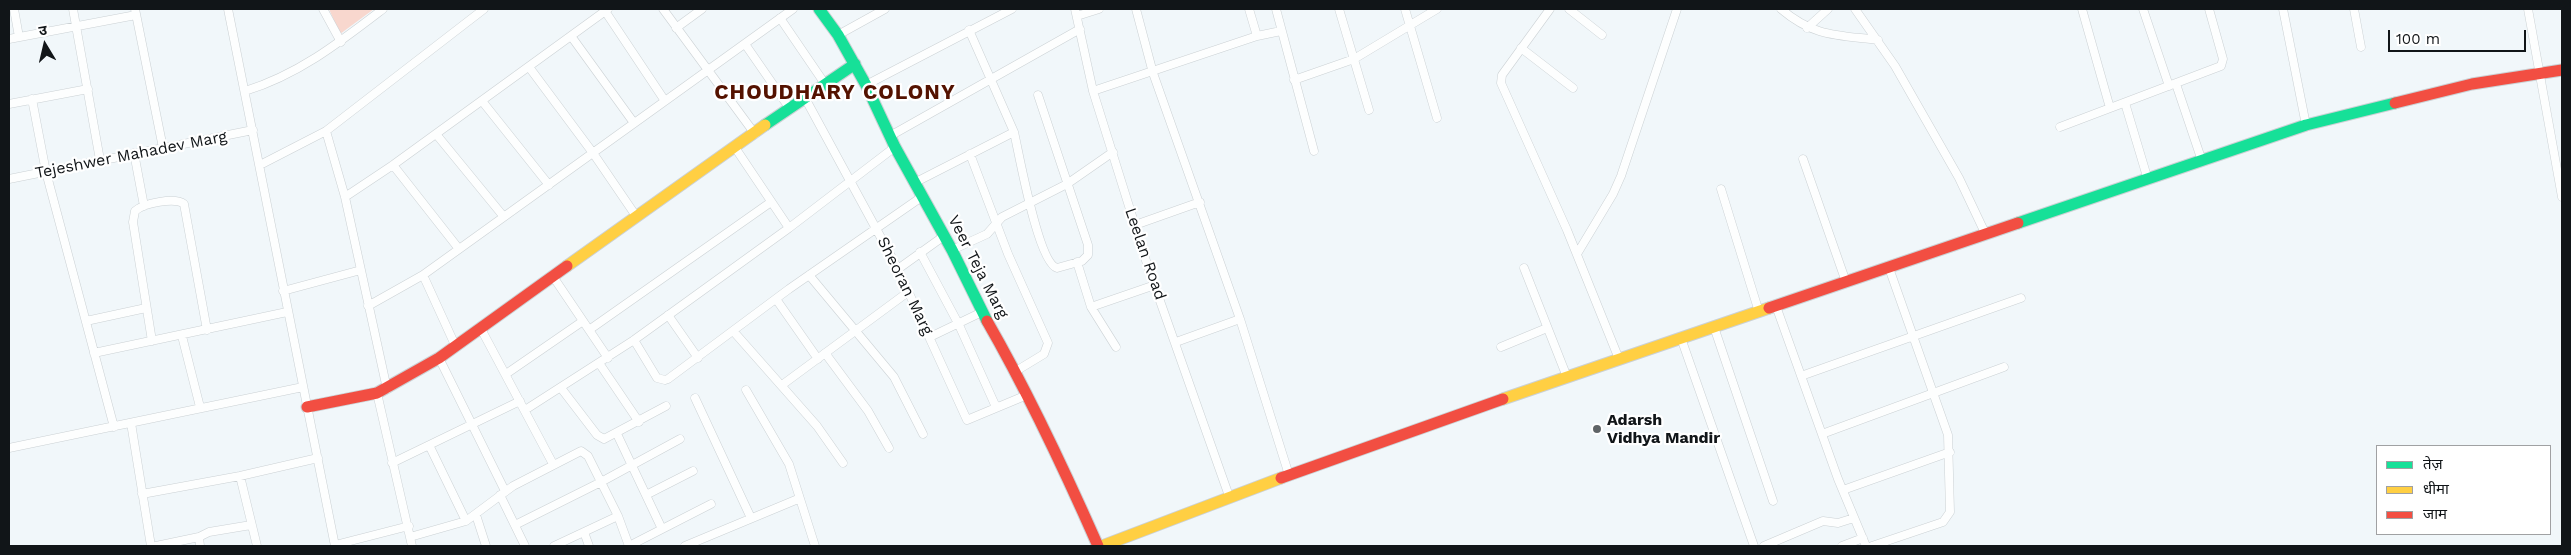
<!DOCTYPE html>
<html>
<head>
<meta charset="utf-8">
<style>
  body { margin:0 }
  #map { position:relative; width:2571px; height:555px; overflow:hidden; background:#f1f7fa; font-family:"Work Sans","Noto Sans Devanagari",sans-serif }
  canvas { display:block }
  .frame { position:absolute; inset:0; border:10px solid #111518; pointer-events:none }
  .legend { position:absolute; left:2376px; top:445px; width:175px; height:90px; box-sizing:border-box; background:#fff; border:1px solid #a0a1a3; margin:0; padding:6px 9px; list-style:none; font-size:15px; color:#111518 }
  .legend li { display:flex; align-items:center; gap:10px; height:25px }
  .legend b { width:25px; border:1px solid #a0a1a3 }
  .north { position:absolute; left:20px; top:20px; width:50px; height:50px; -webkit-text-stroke:4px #fff; paint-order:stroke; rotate:351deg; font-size:14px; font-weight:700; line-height:20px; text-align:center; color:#111518 }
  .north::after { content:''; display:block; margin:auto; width:18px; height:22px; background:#111518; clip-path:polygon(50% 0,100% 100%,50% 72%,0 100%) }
  .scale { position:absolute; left:2388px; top:30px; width:138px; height:22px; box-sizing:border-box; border:2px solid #111518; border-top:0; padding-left:6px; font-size:15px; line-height:18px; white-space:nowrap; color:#111518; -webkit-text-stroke:4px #fff; paint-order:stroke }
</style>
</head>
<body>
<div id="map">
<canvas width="2571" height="555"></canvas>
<div class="frame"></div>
<ul class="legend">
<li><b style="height:6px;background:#16e098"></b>तेज़</li>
<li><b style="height:6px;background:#ffcf43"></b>धीमा</li>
<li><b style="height:6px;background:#f24e42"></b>जाम</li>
</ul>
<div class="north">उ</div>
<div class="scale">100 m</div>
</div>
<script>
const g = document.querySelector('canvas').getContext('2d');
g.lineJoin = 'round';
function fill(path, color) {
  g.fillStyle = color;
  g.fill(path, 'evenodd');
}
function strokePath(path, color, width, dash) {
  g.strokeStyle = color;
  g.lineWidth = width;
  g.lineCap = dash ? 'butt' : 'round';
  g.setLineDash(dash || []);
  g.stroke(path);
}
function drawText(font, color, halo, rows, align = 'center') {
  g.font = font + ' "Work Sans",sans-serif';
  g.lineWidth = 4.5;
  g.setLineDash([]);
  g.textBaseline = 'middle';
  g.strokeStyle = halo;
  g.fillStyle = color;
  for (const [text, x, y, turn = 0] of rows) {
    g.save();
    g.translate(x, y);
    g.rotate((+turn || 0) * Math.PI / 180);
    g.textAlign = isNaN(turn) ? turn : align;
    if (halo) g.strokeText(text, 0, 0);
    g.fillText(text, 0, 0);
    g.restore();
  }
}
const green = new Path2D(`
  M329,9H374L340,34Z`);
const street = new Path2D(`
  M14,9L19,37
  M73,9L100,160
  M135,9L163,148
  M228,9L335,546
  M323,9L341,42
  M663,9L755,134
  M1075,9L1093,91L1148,267L1229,496
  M1136,9L1153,73L1240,319L1289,475
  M1249,9L1257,36
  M1276,9L1314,151
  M1339,9L1369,110
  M1405,9L1437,118
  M1550,9L1502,75L1501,83L1567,230L1619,359
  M1569,9L1602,35
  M1781,9C1814,37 1837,35 1878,40
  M1855,9L1895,66L1959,178L1986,235
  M2082,9L2110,108
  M2143,9L2169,86
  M2283,9L2306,125
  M2354,9L2361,47
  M2528,9L2562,197
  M605,11L665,101
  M1077,16L1099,9
  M780,18L825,84
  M676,28L702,9
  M1807,28L1828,9
  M838,35L885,9
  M571,36L634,123
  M9,39L136,15
  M745,44L790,109
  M1521,48L1573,88
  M529,67L593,153L636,216
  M1294,80L1354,59L1437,9
  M2176,84L2202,161
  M866,85L1012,9
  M245,91C298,75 340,42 383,9
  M1093,91L1257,36L1281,31
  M805,98L898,269L967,420L1027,395
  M32,99L46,172L114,427
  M482,101L549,185
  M2125,103L2148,180
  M9,104L88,89
  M2060,127L2221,66L2223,59L2209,9
  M326,131L345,197L387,389
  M1014,132C1019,153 1038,263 1057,268L1082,261L1088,255V245L1038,95
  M436,134L504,217
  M890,136L1080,29
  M734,146L789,228
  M134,153L144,206
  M970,154L1008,254L1048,343L1044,354L1016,371
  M1803,159L1846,282
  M260,165L326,131L484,9
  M393,165L459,249
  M9,179L253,130
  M916,182L1014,132L969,30
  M1721,189L1759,312
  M345,197L393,165L608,9
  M1135,225L1200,202
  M952,250L987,234L1002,217L1067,184L1113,152
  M920,252L959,325L996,407
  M1577,254L1613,194L1621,176L1677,9
  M1077,262L1091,307L1116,347
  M1524,268L1567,377
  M898,269L944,236
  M423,275L455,345
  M552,275L608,358
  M809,275L894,377L923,434
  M283,291L361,270
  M776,299L818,359
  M368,306L423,275L793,9
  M1776,306L1838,479L1866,546
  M1091,307L1155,285
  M668,315L698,358
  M86,321L146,308
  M480,327L553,464
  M1714,327L1773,501
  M589,330L771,202
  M734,332L817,426L843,463
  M182,336L200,407
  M930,337L982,312
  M1681,338L1754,546
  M634,340L657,378L665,380L668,379L789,289L923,196
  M152,341L133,222L135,211C144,203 175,197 184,204L207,330
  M1176,342L1240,319
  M1501,347L1547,328
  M94,353L287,312
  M825,353L868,411L889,448
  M439,358L505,491
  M599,363L639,422
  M506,374L583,321
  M1801,376L2021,298
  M782,385L908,292
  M561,388L597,435L604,439L666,406
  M746,390L789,464L815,546
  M377,393L412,546
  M695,398L751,518
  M525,410L634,340L789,228L895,147
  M131,423L151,546
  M617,434L662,529
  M1822,434L2004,367
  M430,447L466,521
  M9,448L303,387
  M392,463L520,401
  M240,476L257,546
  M1843,490L1950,452
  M142,494L240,476L318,458
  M500,495L525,546
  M646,495L693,471
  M476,515L486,546
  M515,525L601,482L680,439
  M584,532L589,546
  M410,537L466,521L513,486L581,451L588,456L618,516L629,546
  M335,545L409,526
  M156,546L199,537
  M200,546L199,537L209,532L251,525
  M554,546L618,516
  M629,546L711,504
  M685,546L798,499
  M1764,546L1823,521L1838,523L1854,518
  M1842,546L1863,538
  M1872,546L1943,522L1950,512L1948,435L1889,268`);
const fast = new Path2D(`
  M819,9L838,35L866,85L895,147L952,250L987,321
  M765,125L855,64
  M2018,223L2306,125L2395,103`);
const slow = new Path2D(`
  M567,266L765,125
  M1503,399L1769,308
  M1102,546L1281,478`);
const jam = new Path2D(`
  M2395,103L2472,84L2562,70
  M1769,308L2018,223
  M987,321C1029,394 1064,469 1098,546
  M307,407L377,393L439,358L567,266
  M1281,478L1503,399`);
const markers = [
  [1597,429,5,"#5f6467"]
];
const streetNames = [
  ["Tejeshwer Mahadev Marg",131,155,-11],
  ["Leelan Road",1145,254,71],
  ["Veer Teja Marg",978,267,63],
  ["Sheoran Marg",905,286,64]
];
const poiNames = [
  ["Adarsh",1607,420],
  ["Vidhya Mandir",1607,438]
];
const districtNames = [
  ["CHOUDHARY COLONY",835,93]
];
fill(green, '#f8d7ce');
strokePath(street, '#cbd1d4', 9);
strokePath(fast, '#cbd1d4', 13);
strokePath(slow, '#cbd1d4', 13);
strokePath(jam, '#cbd1d4', 13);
strokePath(street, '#fdfefe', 8);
strokePath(fast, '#16e098', 11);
strokePath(slow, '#ffcf43', 11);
strokePath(jam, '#f24e42', 11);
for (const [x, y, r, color] of markers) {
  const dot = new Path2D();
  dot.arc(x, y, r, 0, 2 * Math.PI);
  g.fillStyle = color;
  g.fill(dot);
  strokePath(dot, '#fff', 2);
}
drawText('16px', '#111518', '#fff', streetNames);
drawText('bold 16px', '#111518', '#fff', poiNames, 'left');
g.letterSpacing = '1px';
drawText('bold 21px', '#541200', '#fff', districtNames);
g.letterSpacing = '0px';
</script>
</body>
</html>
